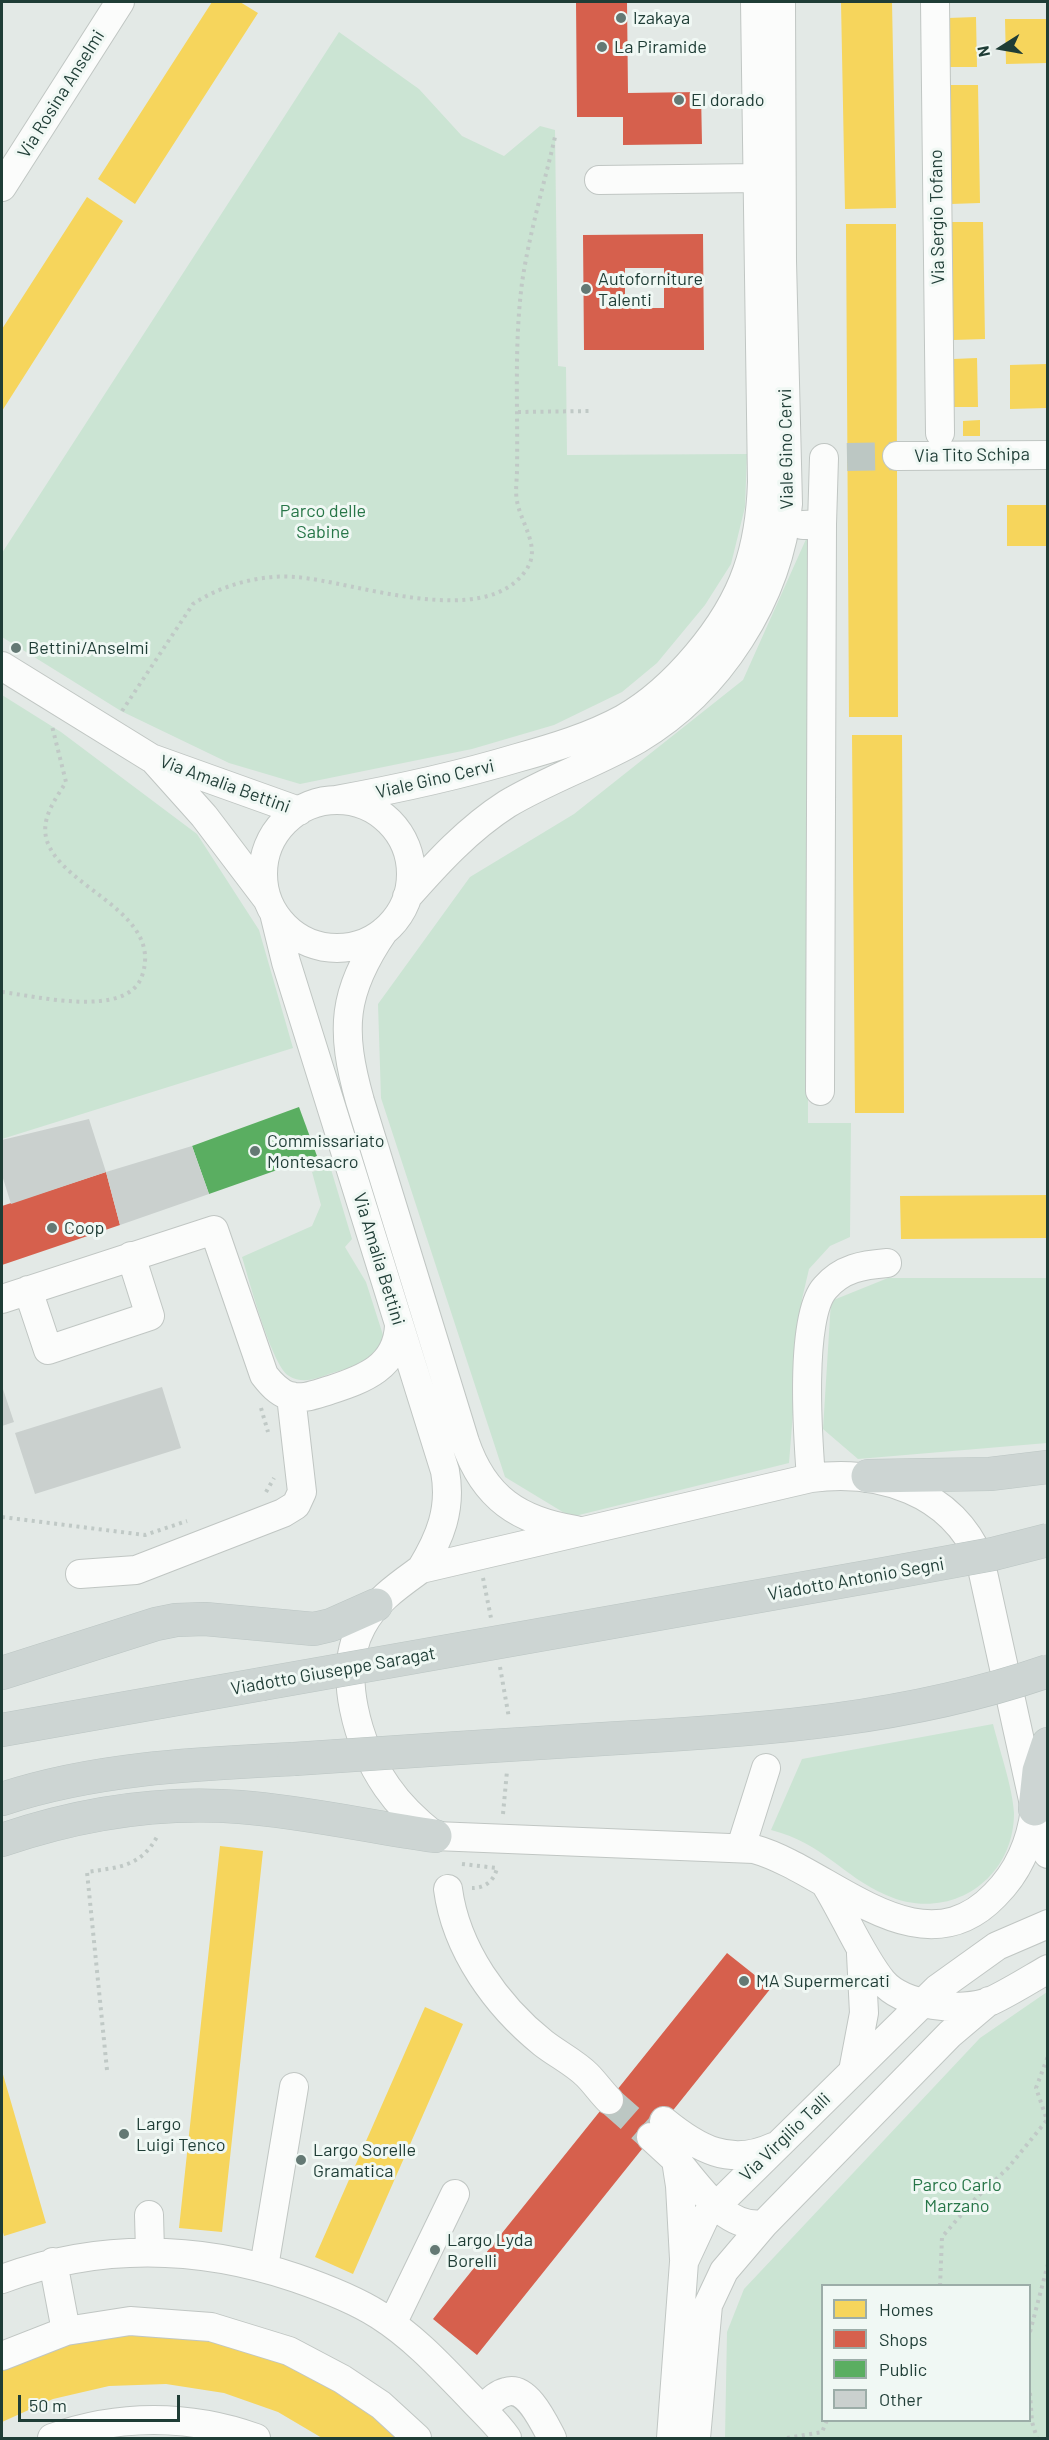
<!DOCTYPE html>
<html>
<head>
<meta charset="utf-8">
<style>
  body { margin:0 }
  #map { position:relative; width:1049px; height:2440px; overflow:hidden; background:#e3e9e6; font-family:Barlow,sans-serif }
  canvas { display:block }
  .frame { position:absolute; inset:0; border:3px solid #1f3d36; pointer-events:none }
  .legend { position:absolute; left:821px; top:2284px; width:210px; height:138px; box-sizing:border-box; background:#f0f8f4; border:2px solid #9cada8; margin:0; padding:8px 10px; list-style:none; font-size:18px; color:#1f3d36 }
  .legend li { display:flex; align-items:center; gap:12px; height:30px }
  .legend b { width:30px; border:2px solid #9cada8 }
  .north { position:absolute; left:971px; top:18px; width:60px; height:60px; -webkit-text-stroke:4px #f0f8f4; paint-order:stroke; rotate:259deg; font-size:16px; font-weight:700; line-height:24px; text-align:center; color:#1f3d36 }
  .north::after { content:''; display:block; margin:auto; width:21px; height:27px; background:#1f3d36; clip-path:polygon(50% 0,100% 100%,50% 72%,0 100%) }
  .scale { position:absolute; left:18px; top:2395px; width:162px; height:27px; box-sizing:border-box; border:3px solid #1f3d36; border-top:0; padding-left:8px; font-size:18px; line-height:21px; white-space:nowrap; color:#1f3d36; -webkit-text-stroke:4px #f0f8f4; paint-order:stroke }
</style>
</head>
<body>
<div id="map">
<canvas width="1049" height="2440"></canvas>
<div class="frame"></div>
<ul class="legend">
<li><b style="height:16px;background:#f6d55c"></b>Homes</li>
<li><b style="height:16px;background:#d6604d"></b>Shops</li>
<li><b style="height:16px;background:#5aae61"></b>Public</li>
<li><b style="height:16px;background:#cad0ce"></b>Other</li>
</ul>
<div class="north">N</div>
<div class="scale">50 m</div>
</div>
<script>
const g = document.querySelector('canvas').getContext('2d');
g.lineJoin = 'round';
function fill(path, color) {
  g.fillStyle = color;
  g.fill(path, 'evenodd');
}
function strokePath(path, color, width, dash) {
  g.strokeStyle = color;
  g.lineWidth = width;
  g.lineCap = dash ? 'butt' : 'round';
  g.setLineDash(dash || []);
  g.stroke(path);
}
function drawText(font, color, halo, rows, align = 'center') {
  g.font = font + ' Barlow,sans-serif';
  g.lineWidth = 6;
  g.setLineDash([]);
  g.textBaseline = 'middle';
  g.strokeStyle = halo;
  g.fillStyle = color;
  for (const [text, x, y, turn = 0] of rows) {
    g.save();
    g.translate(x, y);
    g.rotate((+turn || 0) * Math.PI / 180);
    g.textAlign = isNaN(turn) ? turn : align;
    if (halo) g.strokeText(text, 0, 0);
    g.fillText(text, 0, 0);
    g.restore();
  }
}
const green = new Path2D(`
  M339,32L419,89L462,136L504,156L540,126L555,130L558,366L566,367L567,455L747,454L745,507L731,564L705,605L657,663L622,692L554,725L472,749L300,784L229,763L121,711L2,637V553Z
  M807,537L808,1123H851L850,1237L830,1246L809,1269L802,1299L789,1463L571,1517L505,1477L381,1098L378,1004L470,877L574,814L743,680Z
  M2,695L61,732L197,834L259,930L293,1048L2,1139Z
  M330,1166L352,1239L345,1247L366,1282L383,1335V1344C363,1365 356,1366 329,1374C316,1379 302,1384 289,1376C272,1366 249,1280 242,1257L312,1226L321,1205L312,1172Z
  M888,1278H1047V1443L858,1459L823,1429L831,1301Z
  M993,1724C999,1748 1013,1789 1014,1813C1014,1881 948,1923 886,1895C842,1876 823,1843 771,1830L802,1759Z
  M1047,1992V2438H725L727,2332L744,2289L980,2038ZM822,2286H1030V2420H822Z`);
const homes = new Path2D(`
  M212,2H240L258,13L135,204L98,179Z
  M841,2H892L896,208L845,209Z
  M976,17L977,67H949L948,18Z
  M1005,19H1047V63L1006,64Z
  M949,85H978L980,203L951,204Z
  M87,197L123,221L2,411V329Z
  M951,222H983L985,339L953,340Z
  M846,224H896L898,717H849Z
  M977,358L978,407H954L953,359Z
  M1047,364V408L1010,409V365Z
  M980,420V436H963V421Z
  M1007,505H1047V546H1007Z
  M852,735H902L904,1113H855Z
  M1047,1195V1238L901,1239L900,1196Z
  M220,1846L263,1851L222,2232L179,2228Z
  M425,2007L463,2024L353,2274L315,2257Z
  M2,2071L46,2223L4,2236L2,2229Z
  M169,2333L236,2344L300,2366L359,2402L399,2438H322L278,2412L224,2393L166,2384L109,2386L53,2399L2,2422V2367L36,2351L102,2336Z`);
const shops = new Path2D(`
  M576,2H627L628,93L701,92L702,144L623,145V117H577Z
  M703,234L704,350H584L583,235ZM625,268H664V308H625Z
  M106,1172L120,1225L2,1265V1206Z
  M727,1953L771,1988L477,2355L433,2319Z`);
const public = new Path2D(`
  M299,1107L317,1156L209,1194L192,1146Z`);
const building = new Path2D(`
  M89,1119L106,1172L11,1204L2,1175V1140Z
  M192,1146L209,1194L120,1225L106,1172Z
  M2,1386L14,1422L2,1426Z
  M162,1387L181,1448L35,1494L15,1433Z`);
const minorTunnel = new Path2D(`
  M847,457L897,456
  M609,2100L651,2137`);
const path = new Path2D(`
  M518,412L591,411
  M122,711L193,604C221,585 262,574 296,577C356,582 485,631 526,570C542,548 521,524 517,501C515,491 517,480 517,470C518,408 514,345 522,283C529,234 544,185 555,137
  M2,992C36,996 127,1019 142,976C164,912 63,889 47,841C40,819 55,800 66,782L52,726
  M261,1408L268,1432
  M266,1492L274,1478
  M2,1517L145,1535L187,1521
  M483,1578L491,1618
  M500,1667L509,1718
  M503,1814L507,1771
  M462,1864L497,1868C494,1881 485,1888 472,1888
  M107,2070L87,1872C120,1867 141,1867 158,1835
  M940,2286L942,2237L974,2200L1008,2168L1047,2120L1036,2088L1048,2056
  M1030,2332L1048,2264
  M1030,2393L1032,2422L1037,2438
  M787,2438L822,2432L827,2420`);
const minor = new Path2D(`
  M935,2L940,433
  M599,180L758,178
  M2,187L120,2
  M897,456L1048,455
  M803,525L822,524L824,458
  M2,666L151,758L299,811
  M153,759L204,816L267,899
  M336,800C397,789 457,776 517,758C553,748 590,737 623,719C674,690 728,626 747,571C757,543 761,512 762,482L755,2
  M263 874a74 74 0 1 1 148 0a74 74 0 1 1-148 0Z
  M407,897C437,863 468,829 507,804C549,779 596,763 638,739C719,691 779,598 788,504L782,261L781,2
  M274,913L286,962L445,1471C452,1509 440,1538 421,1569
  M384,931C342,992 340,1030 360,1101L465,1442C484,1498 519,1521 576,1530
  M820,1091L822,524
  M28,1290L48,1350L150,1316L131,1256
  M2,1299L214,1230L264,1375C271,1384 278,1392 289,1396C303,1400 316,1394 330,1390C364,1379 397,1367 399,1326
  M811,1478C808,1439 799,1317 825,1288C842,1268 863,1265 887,1263
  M80,1574L136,1570L283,1513L296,1505L302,1492L291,1396
  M1035,1809C1031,1842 1019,1871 995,1895C919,1974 830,1870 754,1849L435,1836C417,1822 400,1806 387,1787C358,1745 336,1673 362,1626C375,1601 399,1585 421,1569L811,1478C879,1469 951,1491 980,1559L1035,1809L1048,1854
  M741,1847L766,1768
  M826,1885C844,1914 861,1955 882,1981C903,2006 961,2013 991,2001C1010,1992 1029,1980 1048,1969
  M448,1889C456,1950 497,2006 543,2043C557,2054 575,2063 587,2075C595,2083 601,2092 609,2100
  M853,2071L864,2013L861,1954
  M664,2121C697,2148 730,2167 773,2147
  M651,2137L676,2160L680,2186L684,2259
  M676,2160C699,2186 725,2230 764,2224
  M149,2215L150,2251
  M53,2262L66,2331
  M264,2267L294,2087
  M2,2279C99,2243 198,2245 296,2278C325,2288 354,2299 379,2315C415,2338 442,2368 471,2398C483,2411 496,2422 507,2438
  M392,2324L455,2194
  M2,2356L66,2331L130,2321L211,2327L289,2351L342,2379L381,2405L417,2438
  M483,2408C490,2402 497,2394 506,2392C527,2385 544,2423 552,2438
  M52,2438C118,2414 189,2414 256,2438
  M671,2438L684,2262L705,2217L937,1989L997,1946L1048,1924
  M696,2438L708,2305L724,2271L764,2224L950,2034L989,2001`);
const major = new Path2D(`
  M868,1476L990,1474L1048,1467
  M2,1673L156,1624L176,1620L205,1619L314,1629L331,1625L376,1605
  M2,1730L262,1684
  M2,1799C96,1768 195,1764 294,1759
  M1035,1809L1039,1771L1048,1744
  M2,1840C78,1814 160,1801 240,1807C306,1812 370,1827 435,1836`);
const majorBridge = new Path2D(`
  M262,1684L884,1574L993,1554L1048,1540
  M294,1759C402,1751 511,1745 619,1738C765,1730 909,1719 1048,1671`);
const markers = [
  [621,18,6,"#647974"],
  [602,47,6,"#647974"],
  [679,100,6,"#647974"],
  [586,289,6,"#647974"],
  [16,648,6,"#647974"],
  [255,1151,6,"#647974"],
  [52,1228,6,"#647974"],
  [744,1981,6,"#647974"],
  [124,2134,6,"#647974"],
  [301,2160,6,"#647974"],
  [435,2250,6,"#647974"]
];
const poiNames = [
  ["Izakaya",633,18],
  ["La Piramide",614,47],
  ["El dorado",691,100],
  ["Autoforniture",598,279],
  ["Talenti",598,300],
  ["Bettini/Anselmi",28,648],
  ["Commissariato",267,1141],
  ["Montesacro",267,1162],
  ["Coop",64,1228],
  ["MA Supermercati",756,1981],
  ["Largo",136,2124],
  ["Luigi Tenco",136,2145],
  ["Largo Sorelle",313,2150],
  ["Gramatica",313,2171],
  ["Largo Lyda",447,2240],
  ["Borelli",447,2261]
];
const streetNames = [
  ["Via Rosina Anselmi",61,94,-58],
  ["Via Sergio Tofano",937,217,-91],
  ["Viale Gino Cervi",786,449,-91],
  ["Via Tito Schipa",972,455,-1],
  ["Viale Gino Cervi",435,779,-13],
  ["Via Amalia Bettini",225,784,20],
  ["Via Amalia Bettini",379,1259,73],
  ["Viadotto Antonio Segni",856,1579,-10],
  ["Viadotto Giuseppe Saragat",333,1671,-10],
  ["Via Virgilio Talli",785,2137,-44]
];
const parkNames = [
  ["Parco delle",323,511],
  ["Sabine",323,532],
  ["Parco Carlo",957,2185],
  ["Marzano",957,2206]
];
fill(green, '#cbe4d3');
fill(homes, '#f6d55c');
fill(shops, '#d6604d');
fill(public, '#5aae61');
fill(building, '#cad0ce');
strokePath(minorTunnel, '#bcc7c3', 28, [28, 14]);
strokePath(minor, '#c0c6c3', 30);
strokePath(major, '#bbc5c3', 34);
strokePath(path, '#c0c9c6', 4, [3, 4.5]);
strokePath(minor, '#fbfcfb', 28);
strokePath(major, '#cdd5d3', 33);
strokePath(majorBridge, '#bbc5c3', 34, []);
strokePath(majorBridge, '#cdd5d3', 33);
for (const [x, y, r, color] of markers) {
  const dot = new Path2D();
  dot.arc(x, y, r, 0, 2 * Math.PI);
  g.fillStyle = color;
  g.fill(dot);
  strokePath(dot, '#f0f8f4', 2);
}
drawText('18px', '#1f3d36', '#f0f8f4', poiNames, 'left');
drawText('18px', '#1f3d36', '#f0f8f4', streetNames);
drawText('18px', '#277648', '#f0f8f4', parkNames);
</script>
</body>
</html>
